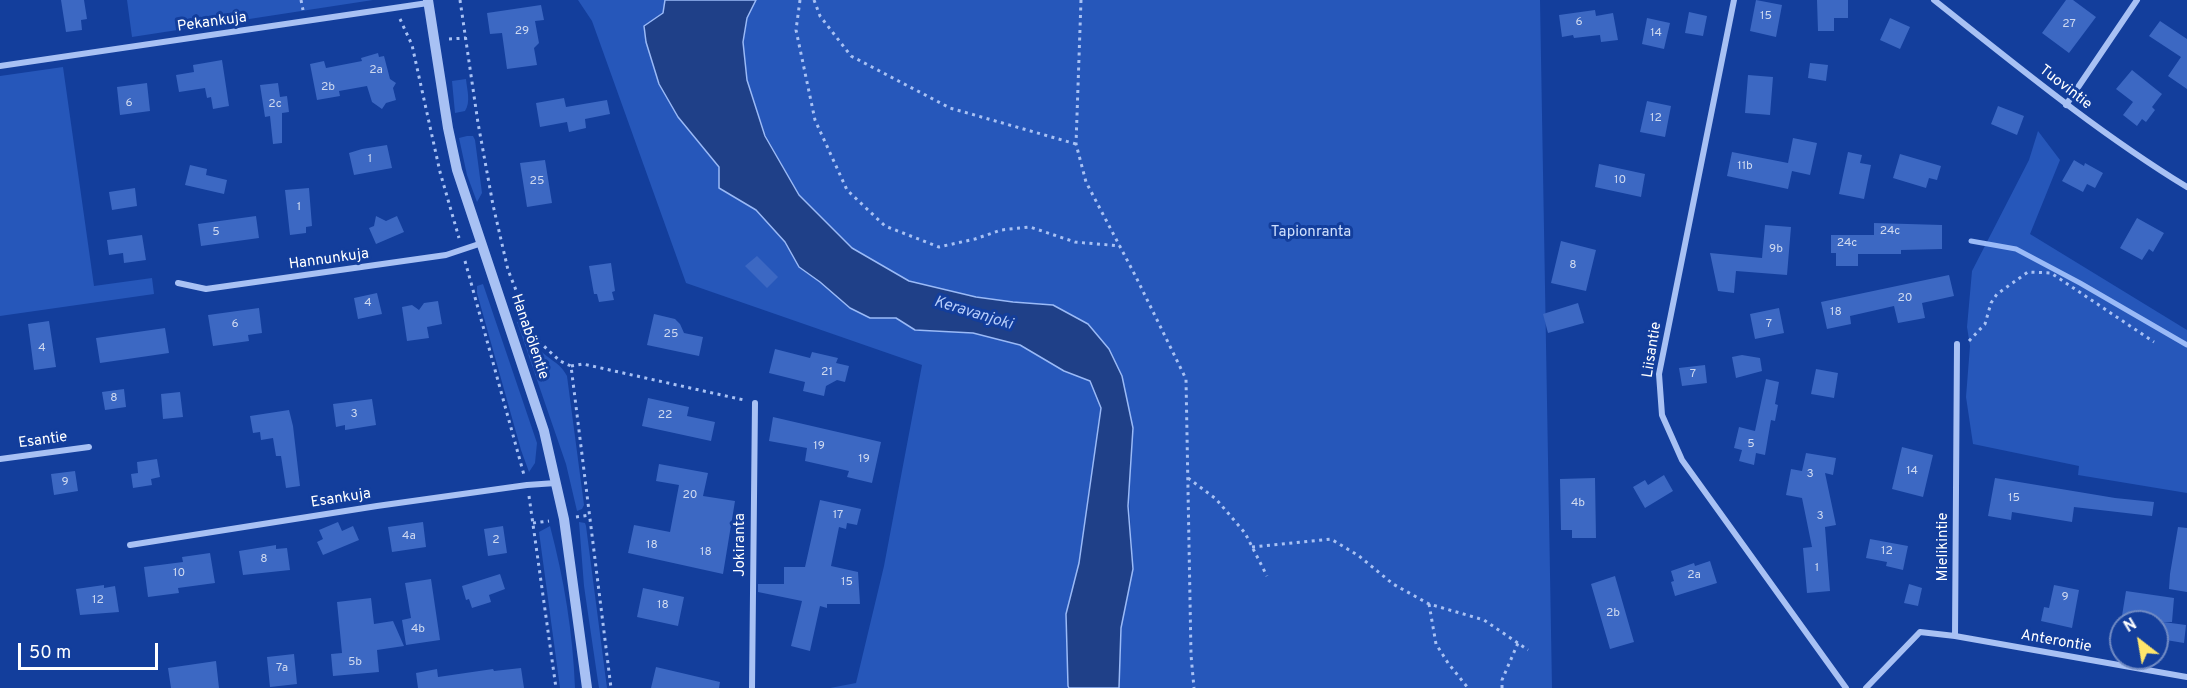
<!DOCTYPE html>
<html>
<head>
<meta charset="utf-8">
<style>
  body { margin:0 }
  #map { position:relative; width:2187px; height:688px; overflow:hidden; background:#133e9c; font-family:Overpass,sans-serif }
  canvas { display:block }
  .north { position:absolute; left:2109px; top:610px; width:60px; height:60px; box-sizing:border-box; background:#133e9c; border:2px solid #718bc4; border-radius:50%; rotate:329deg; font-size:16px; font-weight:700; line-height:24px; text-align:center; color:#fff }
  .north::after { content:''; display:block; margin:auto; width:21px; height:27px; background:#ffe66b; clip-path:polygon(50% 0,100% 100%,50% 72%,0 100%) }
  .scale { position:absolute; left:18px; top:643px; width:140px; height:27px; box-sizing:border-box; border:3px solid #fff; border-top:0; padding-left:8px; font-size:18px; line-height:21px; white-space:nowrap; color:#fff; -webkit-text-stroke:4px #133e9c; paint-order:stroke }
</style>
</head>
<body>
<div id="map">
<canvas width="2187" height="688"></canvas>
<div class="north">N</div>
<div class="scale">50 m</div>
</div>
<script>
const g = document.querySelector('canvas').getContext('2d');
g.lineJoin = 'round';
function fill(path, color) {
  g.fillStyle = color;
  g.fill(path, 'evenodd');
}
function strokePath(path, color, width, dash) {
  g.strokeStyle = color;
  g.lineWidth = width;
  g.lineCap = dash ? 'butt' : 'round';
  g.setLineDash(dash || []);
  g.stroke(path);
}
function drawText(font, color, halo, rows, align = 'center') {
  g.font = font + ' Overpass,sans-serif';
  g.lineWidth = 6;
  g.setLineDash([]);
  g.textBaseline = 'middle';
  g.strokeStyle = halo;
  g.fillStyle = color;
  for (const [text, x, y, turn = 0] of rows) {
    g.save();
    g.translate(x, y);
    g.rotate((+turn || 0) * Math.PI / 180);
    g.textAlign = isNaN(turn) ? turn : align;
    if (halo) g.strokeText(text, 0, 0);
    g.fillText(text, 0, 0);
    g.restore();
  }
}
const green = new Path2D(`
  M127,0H373L132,37Z
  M578,0H665L663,13L644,26L646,42L659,84L678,117L719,167V188L756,210L785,242L799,267L870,318H896L915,330L973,333L1020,345L1064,371L1090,381L1101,408L1079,563L1066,614L1069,688H830L856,683L884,566L922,365L686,283L592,21Z
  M756,0H1540L1552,688H1119L1121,628L1133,569L1122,376L1013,302L976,297L909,281L852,248L799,195L766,136L747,80L743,42L747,18Z
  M63,67L94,286L152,278L154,294L0,316V76Z
  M466,79C467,90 471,102 465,111L455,113L452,81Z
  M2038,131L2060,160L2030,234L2187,330V493L2078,475L2079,466L1973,444L1966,397L1970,346L1967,327L1972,271L2029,160Z
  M467,136H473L475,140L482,193L477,202L467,175L459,138Z
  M483,284L537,443L535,463L529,472L521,450L477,293V286Z
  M520,321C527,333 532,344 543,353C552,361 561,364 567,376L584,505L582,509L577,511L566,464L517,322Z
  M579,522L585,523L586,526L607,688H599L597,675L584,586Z
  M550,526C564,579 573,633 575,688H560L539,532Z`);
const water = new Path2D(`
  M665,0H756L747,18L743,42L747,80L765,136L799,195L852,248L909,281L976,297L1013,302L1053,305L1088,324L1109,349L1122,376L1133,428L1128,506L1133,569L1121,628L1119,688H1069L1068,686L1066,614L1079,563L1101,408L1090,381L1064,371L1020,345L973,333L915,330L896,318H870L850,308L820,282L799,267L785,242L756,210L719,188V167L678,117L659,84L646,42L644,26L663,13Z`);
const stream = new Path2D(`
  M1971,241L2016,249L2080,283L2187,345`);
const building = new Path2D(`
  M61,0H84L87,19L81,20L82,30L66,32Z
  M1756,0L1782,5L1776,37L1750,31Z
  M1817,0H1848V18H1834V31H1818Z
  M2066,0H2073L2096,17L2069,53L2042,33Z
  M541,5L544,20L535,21L539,43L534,48L537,65L507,69L502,33L490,34L487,13Z
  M1595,10L1596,16L1613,13L1618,40L1601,42L1600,35L1574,38L1573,35L1562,37L1559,15Z
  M1689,12L1707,16L1703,36L1685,33Z
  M1647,18L1670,23L1664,49L1642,44Z
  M1890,18L1910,27L1900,49L1880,40Z
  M2160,21L2187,39V89L2168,76L2181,57L2149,36Z
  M378,53L379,57L384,56L390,79L396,83L393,88L396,100L386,103L382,109L372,102L367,86L339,91L340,96L317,100L310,64L324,61L326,68L362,61L361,58Z
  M222,60L229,106L213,109L211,97L207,98L205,88L179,92L176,75L194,72L193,65Z
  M1810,63L1828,65L1826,81L1808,78Z
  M2132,70L2162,94L2152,107L2155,110L2146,122L2142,119L2137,126L2123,115L2133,102L2116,89Z
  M1748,75L1773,77L1770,115L1745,113Z
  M147,83L150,111L120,115L117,87Z
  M278,83L280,97L287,96L289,112L282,113V143L273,144L270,116L265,117L260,85Z
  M564,98L566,107L607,100L610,114L585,119L586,128L569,132L567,122L540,127L536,103Z
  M1647,101L1671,106L1665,137L1640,132Z
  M1998,106L2024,116L2017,135L1991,124Z
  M1793,138L1817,143L1810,175L1792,171L1788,189L1727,176L1732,152L1788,163Z
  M387,145L392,168L354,175L349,153L362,149Z
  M1848,152L1862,155L1860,163L1871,165L1864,199L1839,194Z
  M1900,154L1941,166L1937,180L1929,178L1926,188L1893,178Z
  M545,160L552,203L527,207L520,163Z
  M2074,160L2084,166L2085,163L2103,173L2095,188L2087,184L2083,192L2062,181Z
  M1599,164L1645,174L1641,197L1595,187Z
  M190,165L207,169L206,175L227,180L224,194L185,185Z
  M135,188L137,206L112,210L109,192Z
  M309,188L312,226L306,227V233L290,235L285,190Z
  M256,216L259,238L201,246L198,224Z
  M376,216L386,221L397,216L404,232L376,244L369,228L374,226Z
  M2137,218L2164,233L2153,252L2149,249L2142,260L2120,248Z
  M1874,223L1942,225V249L1901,250V254H1858V266H1836V253H1831V235H1874Z
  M1765,225L1791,227L1787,275L1736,271L1734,293L1718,291L1710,253L1762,258Z
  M142,235L146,260L124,263L123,253L109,255L107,240Z
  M1561,241L1596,250L1586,291L1551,283Z
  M757,256L778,277L767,288L745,266Z
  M611,263L615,291L612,292L614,300L599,302L597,294H594L589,266Z
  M1949,275L1954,296L1922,303L1925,318L1898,323L1894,306L1850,316L1851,324L1827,329L1821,302Z
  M377,293L382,314L358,319L354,298Z
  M438,301L442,324L427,327L429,338L407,341L402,307L412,305L419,310L424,303Z
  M1578,303L1584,323L1548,333L1543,314Z
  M259,308L262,333L248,335L249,341L213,346L208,315Z
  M1779,308L1784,333L1755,339L1750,314Z
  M654,314L675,319L680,324L684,333L703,337L699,356L647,345Z
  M49,321L56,367L34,370L28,324Z
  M165,328L169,353L100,363L96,338Z
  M775,349L810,358L812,352L838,358L836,363L849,366L845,382L837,380L826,386L824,396L803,391L805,382L769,373Z
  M1742,355L1760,358L1762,371L1736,378L1732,357Z
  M1705,365L1707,383L1682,386L1679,368Z
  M1816,369L1838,373L1834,398L1811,394Z
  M1766,379L1779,382L1775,404L1778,405L1775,421L1771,420L1765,455L1756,453L1754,465L1739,461L1742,450L1734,448L1739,427L1755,431Z
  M124,389L126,407L105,410L102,392Z
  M180,392L183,417L163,419L161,394Z
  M648,398L689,407L687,416L715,422L711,441L642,426Z
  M372,399L376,425L345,430V425L336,427L333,404Z
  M289,410L293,426L300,486L286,488L281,456H276L273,438L261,440L260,432L253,433L250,416Z
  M773,417L881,442L872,483L847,477L849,471L805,461L807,448L769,441Z
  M1902,447L1933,455L1923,497L1892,489Z
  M1806,453L1836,458L1833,475L1825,473L1836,525L1825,527L1830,591L1807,593L1803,548L1812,547L1802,498L1786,495L1791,469L1802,471Z
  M157,459L160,477L151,479L152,485L133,488L131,474L138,473L137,462Z
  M659,464L708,473L703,496L735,501L723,574L628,553L634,525L670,532L679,485L656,481Z
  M75,471L78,491L54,495L51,474Z
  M1664,475L1673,491L1645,508L1633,487L1645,480L1648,485Z
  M1595,478L1596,538H1572V530H1561L1560,479Z
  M1995,478L2115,498L2154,502L2152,516L2074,507L2072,522L2012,512L2011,520L1988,516Z
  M820,500L861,509L857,525L847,523L846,529L839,527L831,566L858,572L860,604H827V608L820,606L810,651L791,646L802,601L758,592V584H784V567H805Z
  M338,522L342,531L353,526L359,540L323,555L317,542L323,539L319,530Z
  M423,522L426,547L392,552L388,527Z
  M503,526L507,553L488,556L484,529Z
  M2178,527L2187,528V592L2169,589L2170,574Z
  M1870,539L1908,546L1903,570L1886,566L1887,562L1866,558Z
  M276,545V549L287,548L290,570L243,575L239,551Z
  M210,553L215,583L178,588L179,593L148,597L144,567L183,562L182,557Z
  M1710,561L1717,583L1675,596L1671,582L1674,581L1671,571L1694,563L1695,566Z
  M500,574L505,589L489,595L491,602L472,608L469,599L466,600L462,586Z
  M1615,576L1634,642L1610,649L1591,584Z
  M431,579L440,640L406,645L402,620L411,618L405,583Z
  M1909,584L1922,588L1918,606L1904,603Z
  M104,585V588L115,586L119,612L80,615L76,589Z
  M2054,585L2079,590L2072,628L2041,621L2044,607L2049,608Z
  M643,588L684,597L678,626L637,617Z
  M2126,591L2174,598L2172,622H2163L2186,625L2184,643L2160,639L2163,622H2121Z
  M371,598L374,624L393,621L404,646L377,650L379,672L333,676L331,654L342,653L337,602Z
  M294,654L297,684L270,687L267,657Z
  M216,661L219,688H171L168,668Z
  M656,667L720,682L719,688H651Z
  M521,668L524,688H418L416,673L437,669L438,677L493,669L494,671Z`);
const path = new Path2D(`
  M301,0L303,10
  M460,0L478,123L493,205L508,270L535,338L560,361L571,366L611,688
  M800,0L796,30L815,120L847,190L885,226L939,247L975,239L1001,230L1030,227L1075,242L1120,246
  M814,0L820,16L851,56L950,108L1076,144
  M1081,0L1076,144L1086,182L1136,277L1186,379L1191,655L1194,688
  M400,19L412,45L440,172L459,238
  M449,39L466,38
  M465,261L524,475
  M1969,341L1985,324L1991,303L1997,294L2028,272L2051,273L2154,342
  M571,366L583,364L744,400
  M1188,478L1216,499L1245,533L1267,576
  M529,496L556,688
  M576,517L590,515
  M533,523L549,521
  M1252,547L1331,539L1359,556L1393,584L1429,604L1484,620L1528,650
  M1429,604L1436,644L1448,663L1468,688
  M1502,688V680L1518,643`);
const minor = new Path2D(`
  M1734,0L1659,374L1662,415L1682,460L1846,688
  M1934,0C2016,65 2097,132 2187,187
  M0,66L428,3
  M2066,105L2137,0
  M178,283L206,289L446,255L482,243
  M0,459L89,447
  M130,545L377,506L527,485L556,483
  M1955,636L2187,677
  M752,688L755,403
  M1866,688L1920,632L1955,636L1957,344`);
const tertiary = new Path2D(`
  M428,0L448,128L457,170L544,431L564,519L587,688`);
const numberNames = [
  ["15",1766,17],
  ["6",1579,23],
  ["27",2069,25],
  ["29",522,32],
  ["14",1656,34],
  ["2a",376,71],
  ["2b",328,88],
  ["6",129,104],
  ["2c",275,105],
  ["12",1656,119],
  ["1",370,160],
  ["11b",1745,167],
  ["10",1620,181],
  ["25",537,182],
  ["1",299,208],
  ["24c",1890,232],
  ["5",216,233],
  ["24c",1847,244],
  ["9b",1776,250],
  ["8",1573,266],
  ["20",1905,299],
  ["4",368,304],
  ["18",1836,313],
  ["6",235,325],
  ["7",1769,325],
  ["25",671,335],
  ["4",42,349],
  ["21",827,373],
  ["7",1693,375],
  ["8",114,399],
  ["3",354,415],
  ["22",665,416],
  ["5",1751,445],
  ["19",819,447],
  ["19",864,460],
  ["14",1912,472],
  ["3",1810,475],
  ["9",65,483],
  ["20",690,496],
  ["15",2014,499],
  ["4b",1578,504],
  ["17",838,516],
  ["3",1820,517],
  ["4a",409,537],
  ["2",496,541],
  ["18",652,546],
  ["12",1887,552],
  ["18",706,553],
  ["8",264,560],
  ["1",1817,569],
  ["10",179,574],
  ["2a",1694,576],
  ["15",847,583],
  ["9",2065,598],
  ["12",98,601],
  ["18",663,606],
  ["2b",1613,614],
  ["4b",418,630],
  ["5b",355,663],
  ["7a",282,669]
];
const streetNames = [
  ["Pekankuja",212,23,-8],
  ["Tuovintie",2065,88,38],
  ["Hannunkuja",329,260,-8],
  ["Hanabölentie",529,337,71],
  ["Liisantie",1653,350,-81],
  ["Esantie",43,441,-8],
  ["Esankuja",341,499,-9],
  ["Jokiranta",741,545,-90],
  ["Mielikintie",1944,547,-90],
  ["Anterontie",2056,642,10]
];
const parkNames = [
  ["Tapionranta",1311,233]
];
const waterNames = [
  ["Keravanjoki",973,314,17]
];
fill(green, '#2657ba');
fill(water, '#1f4088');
strokePath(water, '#9abaf7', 1.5);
strokePath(stream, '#9abaf7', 5);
fill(building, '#3c68c3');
strokePath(path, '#a8c1f4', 3, [3, 4.5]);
strokePath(minor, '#a8c1f4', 6);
strokePath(tertiary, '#a8c1f4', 10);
drawText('12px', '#ced9f0', null, numberNames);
drawText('15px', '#fff', '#133e9c', streetNames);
drawText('15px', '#d0e0fd', '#133e9c', parkNames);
drawText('italic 16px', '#b5ccfa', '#133e9c', waterNames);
</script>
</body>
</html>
